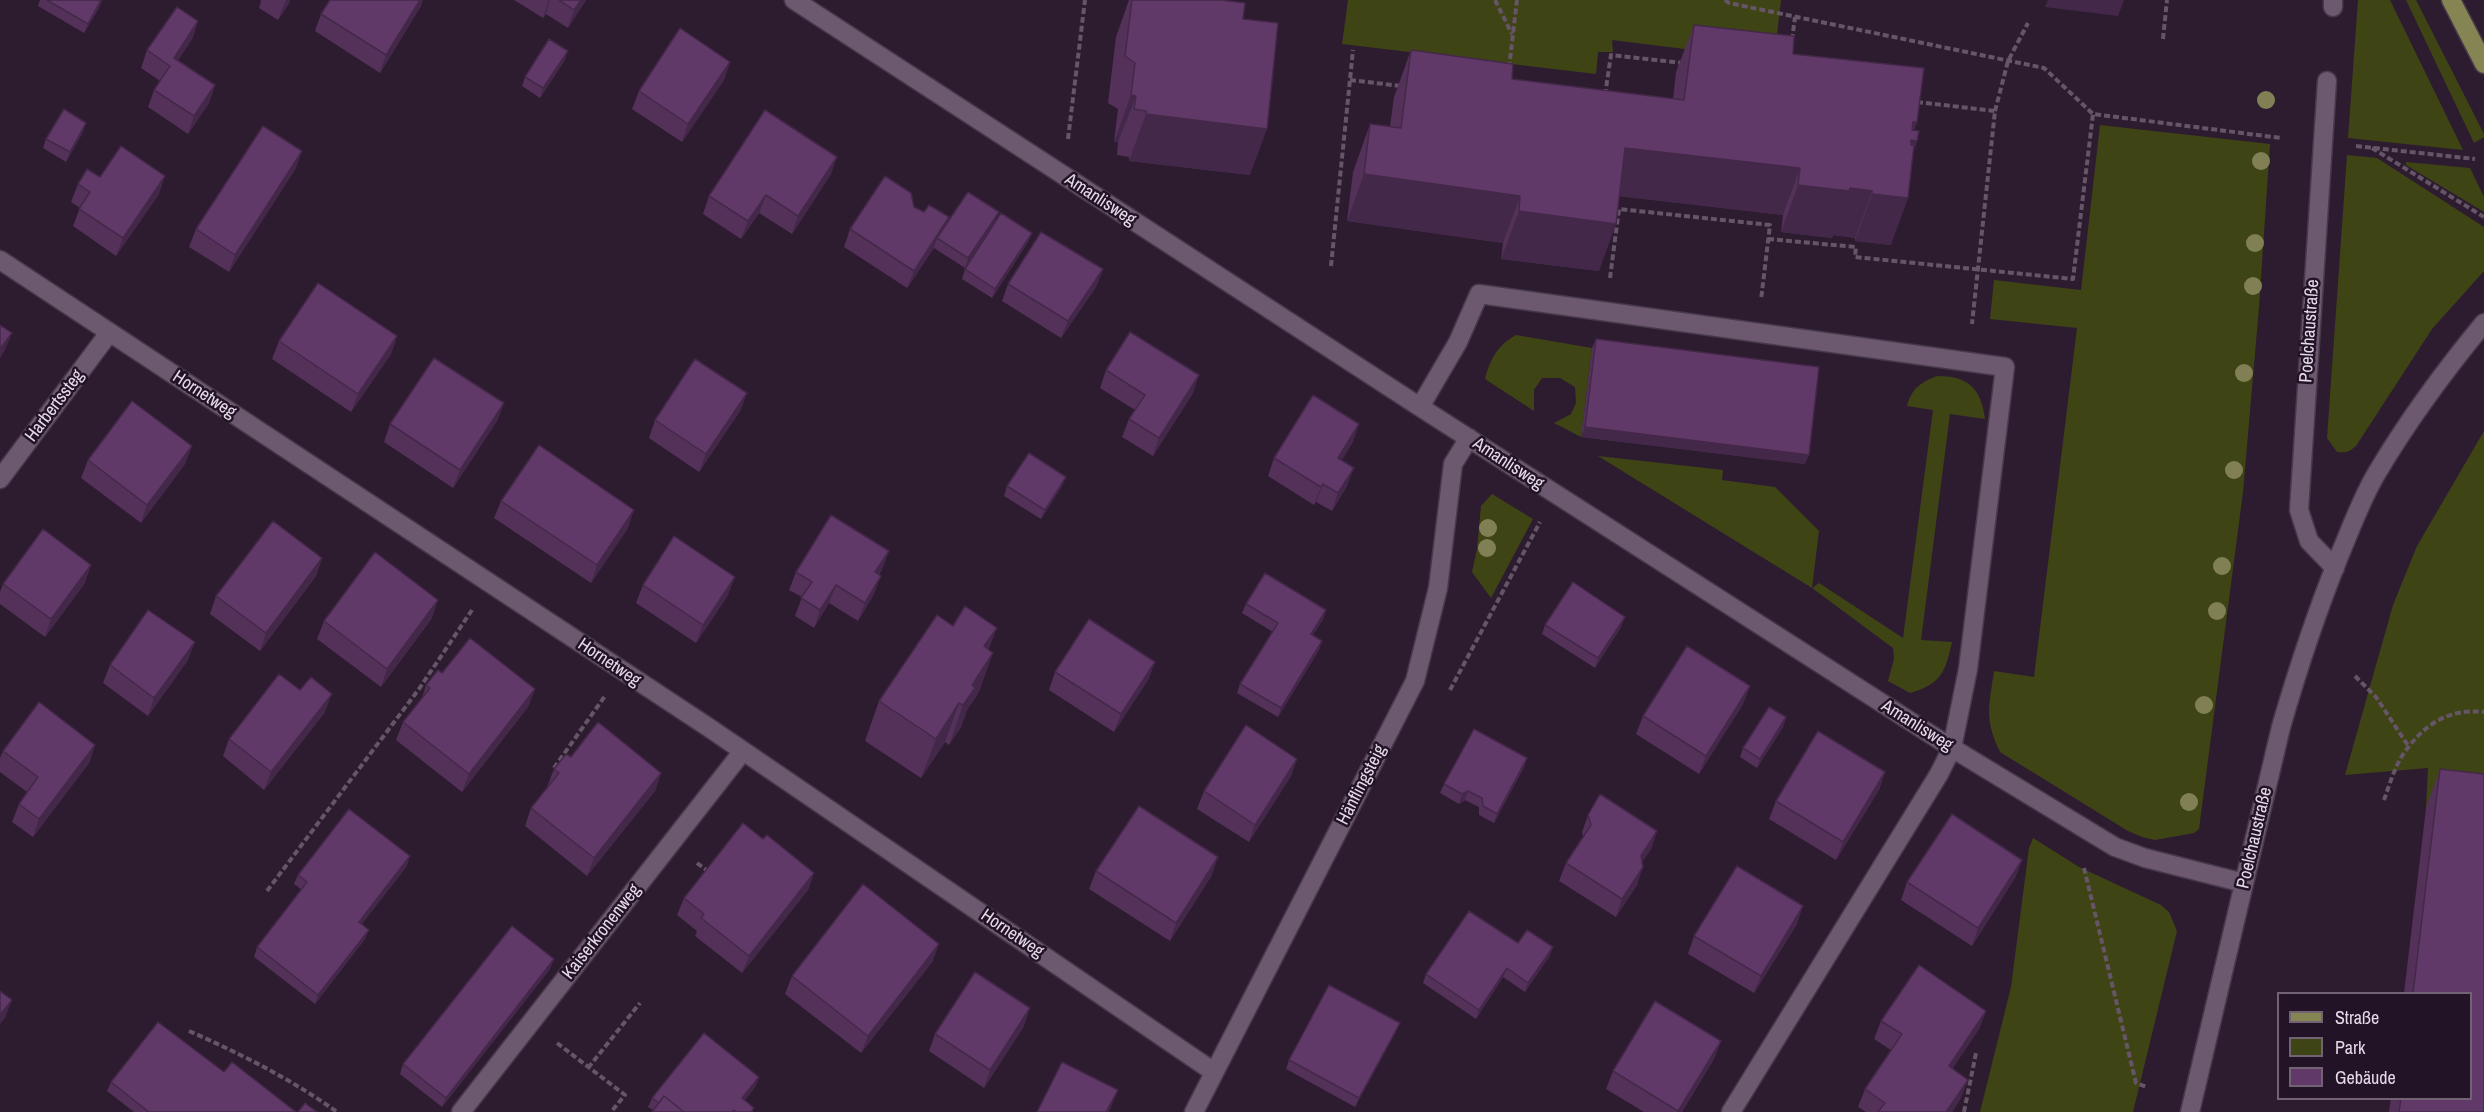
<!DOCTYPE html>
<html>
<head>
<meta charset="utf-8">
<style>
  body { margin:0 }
  #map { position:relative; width:2484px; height:1112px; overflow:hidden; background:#2d1c30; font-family:"Archivo Narrow",sans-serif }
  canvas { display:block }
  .legend { position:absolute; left:2277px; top:992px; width:195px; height:108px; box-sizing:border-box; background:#231326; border:2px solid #716373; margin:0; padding:8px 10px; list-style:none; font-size:18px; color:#e5dae7 }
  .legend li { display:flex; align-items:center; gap:12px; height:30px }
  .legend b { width:30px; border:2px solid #716373 }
</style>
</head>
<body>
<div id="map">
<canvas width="2484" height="1112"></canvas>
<ul class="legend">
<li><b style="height:8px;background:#858453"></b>Straße</li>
<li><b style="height:16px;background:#3f4415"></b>Park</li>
<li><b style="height:16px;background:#613968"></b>Gebäude</li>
</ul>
</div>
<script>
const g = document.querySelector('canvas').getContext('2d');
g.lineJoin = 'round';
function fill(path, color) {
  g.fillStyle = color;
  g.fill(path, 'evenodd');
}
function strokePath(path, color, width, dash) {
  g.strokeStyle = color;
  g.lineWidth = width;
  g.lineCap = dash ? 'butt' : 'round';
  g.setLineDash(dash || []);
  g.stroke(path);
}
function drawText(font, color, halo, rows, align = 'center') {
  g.font = font + ' "Archivo Narrow",sans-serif';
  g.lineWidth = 5;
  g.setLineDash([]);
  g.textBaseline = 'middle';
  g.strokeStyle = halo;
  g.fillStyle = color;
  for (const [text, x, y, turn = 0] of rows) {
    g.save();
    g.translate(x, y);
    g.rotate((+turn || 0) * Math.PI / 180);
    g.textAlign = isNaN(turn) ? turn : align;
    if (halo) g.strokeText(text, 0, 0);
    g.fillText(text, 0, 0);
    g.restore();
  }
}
const green = new Path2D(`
  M1348,0H1781L1774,60L1612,40L1613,52H1598L1596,74L1342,44Z
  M2358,0H2390L2463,150L2348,138Z
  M2406,0H2416L2484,134V137L2474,143Z
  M2100,125L2270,144L2259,307L2243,492L2199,829L2194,833L2155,840L2142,837L2128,831L2000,752C1984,718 1989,707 1994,671L2034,677L2077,328L1990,319L1994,280L2081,290Z
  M2347,155L2377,158L2484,227V271L2432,329L2356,446C2349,452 2346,453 2337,452L2327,438Z
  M2406,162L2470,168L2484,197V212L2406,165Z
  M1516,335L1592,348L1581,437L1554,423L1571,414L1576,403L1575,387L1560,378H1542L1534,390V411L1485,379C1490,359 1498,345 1516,335Z
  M1937,376C1968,376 1981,388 1985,419L1950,414L1921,640L1952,642C1945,673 1941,684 1910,693L1888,681L1894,659L1893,648L1812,588L1598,456L1723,470L1722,480L1775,487L1819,531L1812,588L1819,583L1903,638L1933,410L1907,406C1912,388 1920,383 1937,376Z
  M2484,431V815L2426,808L2428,768L2345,775L2393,605L2417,546Z
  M1492,494L1533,519L1491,598L1472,572L1477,549L1481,506Z
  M2033,838L2079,867L2161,905L2169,912L2177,931L2133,1112H1980L2011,987L2029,848Z`);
const path = new Path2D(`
  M1495,0L1512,34
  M1725,0L1729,3L2044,68L2093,114L2281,138
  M2163,39L2167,0
  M1792,40L1795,17
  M1509,68L1517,0
  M1350,80L1401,86
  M1605,95L1611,55L1683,63
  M1917,102L1995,111L1972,324
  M1995,111L2008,61L2028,23
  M1068,139L1085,0
  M2356,146L2475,159
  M2372,148L2484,217
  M1768,239L1856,247L1855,257L2073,279L2093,114
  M1331,266L1353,50
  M1610,278L1619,209L1770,225L1761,300
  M2355,676L2376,697L2409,747
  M1450,690L1540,522
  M554,768L605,696
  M2384,800C2389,786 2394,769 2402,756C2422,726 2447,708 2484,712
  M697,863L708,871
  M2084,868L2136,1083L2147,1087
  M267,891L419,689L472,610
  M189,1031C241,1054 291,1079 337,1112
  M557,1043L625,1095L611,1112
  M588,1068L640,1003
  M1964,1112L1976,1053`);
const minor = new Path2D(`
  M794,0L1420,407L1952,748L2115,847L2145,858L2244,883
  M2333,7V0
  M2327,81L2299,510L2309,541L2335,568
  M0,260L708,727L1214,1072
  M1420,407L1458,342L1479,294L2005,367L1968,669L1952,748L1939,774L1731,1112
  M0,479L109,333
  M461,1112L743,751
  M1194,1112L1415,681L1438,588L1453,464L1469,438
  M2190,1112L2281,727C2298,668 2317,611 2340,554C2352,526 2362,497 2378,471C2409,419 2446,369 2484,323`);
const major = new Path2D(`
  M2451,0L2484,64`);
const trees = [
  [2266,100],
  [2261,161],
  [2255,243],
  [2253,286],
  [2244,373],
  [2234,470],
  [1488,528],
  [1487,548],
  [2222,566],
  [2217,611],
  [2204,705],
  [2189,802]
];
const wall = new Path2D(`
  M40,0H102L99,8L84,33L38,6Z
  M260,0H290L288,5L278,20L259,8L261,1Z
  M514,0H586L568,28L546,14L543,18Z
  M1129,0H1221L1243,19L1250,175L1129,161V157L1117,155L1118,142H1114L1118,109L1108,103L1116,37Z
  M421,6L380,73L315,31L321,14Z
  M198,21L192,39L178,60L215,85L209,103L188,134L148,107L154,90L160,81L141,68L147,50Z
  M1694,25L1793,54L1917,122L1914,130L1917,141L1914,150L1891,245L1855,241V238L1833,235L1832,238L1781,232L1783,215L1619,196L1599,271L1501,259L1503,243L1347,221L1353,172L1370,124L1390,126L1394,97L1411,50L1512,79L1673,99L1676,72Z
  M565,60L540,98L522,86L525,77Z
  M730,62L724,80L682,142L632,109L639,91Z
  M83,132L66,162L43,148L46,139Z
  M296,168L229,272L189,247L196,229Z
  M831,174L792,234L759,213L741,239L703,214L709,196Z
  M100,177L159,194L116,256L73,226L80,208L71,202L78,184Z
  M914,207L946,225L995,221L965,268L934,248L907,288L844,247L850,229Z
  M1032,233L1028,242L992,298L962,279L965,269Z
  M1103,269L1096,287L1061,338L1002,301L1008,284Z
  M397,336L391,354L351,412L272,359L279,341Z
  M1596,339L1805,464L1581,437L1592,348Z
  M1106,370L1193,393L1153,456L1122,437L1129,419L1135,410L1100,388Z
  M747,393L740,411L699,472L649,438L655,420Z
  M504,403L497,421L453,488L384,442L390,424Z
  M1353,442L1341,460L1347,486L1332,511L1316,502L1314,505L1268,476L1274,458Z
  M192,446L185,464L141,523L81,478L88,460Z
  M1007,486H1062L1041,519L1004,496Z
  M501,501L628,528L591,583L494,518Z
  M889,551L882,569L879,575L874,594L858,621L829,603L814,628L795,616L802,597L789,590L796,572Z
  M322,558L316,576L260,651L210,614L216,596Z
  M85,583L45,637L0,604V592L3,584Z
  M643,585L728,595L696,643L636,603Z
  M1246,604L1326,610L1323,619L1313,635L1322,641L1319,650L1278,717L1237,693L1240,684L1273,632L1242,613Z
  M432,618L381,687L317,639L324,621Z
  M1545,625L1621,627L1595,668L1542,634Z
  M989,649L979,692L967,710L961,727L949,745L945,742L921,778L865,741L879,701Z
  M188,660L148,716L103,683L110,665Z
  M1155,662L1148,680L1114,732L1049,690L1055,672Z
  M442,673L535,689L528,707L462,792L396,740L403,722L422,698L426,685Z
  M1750,686L1743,704L1699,774L1636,734L1643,716Z
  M300,690L325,712L264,790L223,756L229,739Z
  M1786,717L1783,727L1757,768L1740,757L1743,748Z
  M95,745L89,763L33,837L12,822L19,804L27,792L0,772V758L3,751Z
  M571,757L661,773L655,791L587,876L525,826L531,808L547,787L554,769Z
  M1527,758L1524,767L1494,823L1479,815V807L1465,800L1459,804L1440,793L1444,784Z
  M1297,759L1291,776L1249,842L1197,809L1204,791Z
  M2440,769L2484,774V1112H2389L2391,1098H2470V993H2404L2426,808Z
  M1885,772L1879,790L1836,860L1769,819L1776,801Z
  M1588,815L1657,831L1651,849L1642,862L1637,885L1616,917L1559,881L1566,863L1583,837L1582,832Z
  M763,839L814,873L808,890L742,973L695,936L697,931L677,915L684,898Z
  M2022,860L2015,878L1972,946L1901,900L1907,882Z
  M407,866L361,924L365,939L315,1004L254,957L257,947L302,890L294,884L298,875Z
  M1096,871L1212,875L1170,941L1089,889Z
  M1797,924L1754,993L1688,954L1694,936Z
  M1518,943L1553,947L1549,957L1525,992L1503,977L1476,1019L1423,983L1426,974Z
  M933,961L861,1053L785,994L792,976Z
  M550,969L442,1107L400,1074L403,1064Z
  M1986,1011L1979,1029L1952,1069L1961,1098L1952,1112H1866L1858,1107L1865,1089L1891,1050L1874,1039L1881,1021Z
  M1024,1026L984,1088L929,1051L935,1034Z
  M1396,1032L1355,1107L1286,1069L1289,1060Z
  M1721,1041L1714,1059L1682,1112H1644L1606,1089L1613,1071Z
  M224,1072L296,1112H134L107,1091L111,1082Z
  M759,1077L755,1087L745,1100L753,1112H652L653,1110L648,1107L652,1098Z`);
const shadedWall = new Path2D(`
  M102,0L99,8L84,33L88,24Z
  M286,0H290L288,5L278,20Z
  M420,0H423L421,6L380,73L386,55Z
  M549,0H550L546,14L543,18Z
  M581,0H586L568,28L574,10Z
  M2048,0H2124L2118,16L2045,7Z
  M198,21L192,39L168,76L174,58Z
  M568,51L565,60L540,98L543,88Z
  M730,62L724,80L682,142L688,124Z
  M215,85L209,103L188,134L194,116Z
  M1131,95L1136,96L1118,142H1114Z
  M1146,114L1267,129L1250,175L1129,161Z
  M1913,122H1917L1900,170Z
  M86,123L83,132L66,162L70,152Z
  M1911,140L1917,141L1900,188Z
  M1625,148L1800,168L1783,215L1608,195Z
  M302,151L296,168L229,272L235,255Z
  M837,157L831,174L792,234L798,216Z
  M1364,174L1520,196L1503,243L1347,221Z
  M165,176L159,194L116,256L123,238Z
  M1798,185L1850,188L1872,191L1855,238L1833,235L1832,238L1781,232Z
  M1872,194L1908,198L1891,245L1855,241Z
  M766,195L759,213L741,239L748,221Z
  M1519,211L1616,224L1599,271L1501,259Z
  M999,212L995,221L965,268L968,258Z
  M949,217L942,235L937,238L934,248L907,288L914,271Z
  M1032,233L1028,242L992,298L995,289Z
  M1103,269L1096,287L1061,338L1068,321Z
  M12,333L5,350L0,358V349Z
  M397,336L391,354L351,412L358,394Z
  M1199,375L1193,393L1153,456L1159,438Z
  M747,393L740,411L699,472L706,454Z
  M504,403L497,421L453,488L460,470Z
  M1359,424L1353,442L1332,476L1338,458Z
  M1585,427L1809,455L1805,464L1581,437Z
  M192,446L185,464L141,523L147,505Z
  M1354,468L1347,486L1332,511L1338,493Z
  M1066,477L1062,486L1041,519L1045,510Z
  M1323,484L1316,502L1314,505L1321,487Z
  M634,510L628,528L591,583L597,565Z
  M889,551L882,569L869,590L875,572Z
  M322,558L316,576L260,651L266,633Z
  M91,565L85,583L45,637L51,619Z
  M881,576L874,594L858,621L865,603Z
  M735,577L728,595L696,643L703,625Z
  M836,585L829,603L814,628L820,610Z
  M438,600L432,618L381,687L387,669Z
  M1326,610L1323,619L1308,643L1311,634Z
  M1625,617L1621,627L1595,668L1598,658Z
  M997,628L982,667L984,646Z
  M1322,641L1319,650L1278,717L1281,708Z
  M195,642L188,660L148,716L154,698Z
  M993,653L979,692L967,710L961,727L949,745L963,705L972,685Z
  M1155,662L1148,680L1114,732L1121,714Z
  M1750,686L1743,704L1699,774L1706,756Z
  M535,689L528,707L462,792L469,774Z
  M332,694L325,712L264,790L271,772Z
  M959,703L945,742L921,778L936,739Z
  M1786,717L1783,727L1757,768L1760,759Z
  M95,745L89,763L33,837L39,819Z
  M1527,758L1524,767L1494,823L1497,814Z
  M1297,759L1291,776L1249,842L1255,825Z
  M1885,772L1879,790L1836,860L1843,842Z
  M661,773L655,791L587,876L594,858Z
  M1468,791L1465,800L1459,804L1462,794Z
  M1657,831L1651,849L1634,874L1641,856Z
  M410,856L407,866L356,932L359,922Z
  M1218,857L1212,875L1170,941L1176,923Z
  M2022,860L2015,878L1972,946L1978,928Z
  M1643,867L1637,885L1616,917L1622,899Z
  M814,873L808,890L742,973L749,956Z
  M1803,906L1797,924L1754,993L1761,976Z
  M369,930L365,939L315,1004L318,995Z
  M939,944L933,961L861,1053L868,1036Z
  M1553,947L1549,957L1525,992L1528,983Z
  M554,959L550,969L442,1107L446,1098Z
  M1507,968L1503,977L1476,1019L1479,1010Z
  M12,1000L5,1018L0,1024V1015Z
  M1030,1008L1024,1026L984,1088L990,1070Z
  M1986,1011L1979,1029L1942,1084L1949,1066Z
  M1400,1023L1396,1032L1355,1107L1359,1098Z
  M1721,1041L1714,1059L1682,1112H1678Z
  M759,1077L755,1087L739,1108L742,1098Z
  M1968,1080L1961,1098L1952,1112H1946Z
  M1118,1090L1109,1112H1106Z`);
const building = new Path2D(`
  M47,0H101L88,24Z
  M330,0H420L386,55L321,14Z
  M559,0H581L574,10Z
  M1132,0H1221L1245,3L1243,19L1278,23L1267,129L1146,114V111L1134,109L1136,96L1131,95L1135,63L1125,56Z
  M177,7L198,21L174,58L215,85L194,116L154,90L170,66L147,50Z
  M1694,25L1794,36L1793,54L1924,68L1917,122H1913L1912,130L1919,131L1917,141L1911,140V145H1914L1908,198L1872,194V191L1850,188L1849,191L1798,185L1800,168L1625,148L1616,224L1519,211L1520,196L1364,174L1370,124L1401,128L1411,50L1513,64L1512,79L1684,100Z
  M680,28L730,62L688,124L639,91Z
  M549,39L568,51L543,88L525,77Z
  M64,109L86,123L70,152L46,139Z
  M765,110L837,157L798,216L766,195L748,221L709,196Z
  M263,126L302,151L235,255L196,229Z
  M121,146L165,176L123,238L79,209L90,192L78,184L87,169L100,177Z
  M885,176L911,193L914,207L924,212L929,205L949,217L914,271L850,229Z
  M968,192L999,212L968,258L937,238Z
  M1001,213L1032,233L995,289L965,269Z
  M1041,232L1103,269L1068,321L1008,284Z
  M318,283L397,336L358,394L279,341Z
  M0,325L12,333L0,349Z
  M1130,332L1199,375L1159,438L1129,419L1145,395L1106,370Z
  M1596,339L1819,367L1809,455L1585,427Z
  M434,358L504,403L460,470L390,424Z
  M695,359L747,393L706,454L655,420Z
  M1313,395L1359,424L1338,458L1354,468L1338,493L1323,484L1321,487L1274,458Z
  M132,401L192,446L147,505L88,460Z
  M539,445L634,510L597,565L501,501Z
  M1029,453L1066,477L1045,510L1007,486Z
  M831,515L889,551L875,572L881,576L865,603L836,585L820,610L801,598L812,582L796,572Z
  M273,521L322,558L266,633L216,596Z
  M43,529L91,565L51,619L3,584Z
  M674,536L735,577L703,625L643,585Z
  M375,552L438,600L387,669L324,621Z
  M1265,573L1326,610L1311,634L1322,641L1281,708L1240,684L1278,623L1246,604Z
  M1573,582L1625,617L1598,658L1545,625Z
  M965,606L997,628L984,646L993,653L972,685L975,688L963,705L959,703L936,739L879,701L937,615L953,626Z
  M148,610L195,642L154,698L110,665Z
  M1089,619L1155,662L1121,714L1055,672Z
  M470,638L535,689L469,774L403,722L430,688L426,685L438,670L442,673Z
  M1687,646L1750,686L1706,756L1643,716Z
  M279,674L300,690L311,677L332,694L271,772L229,739Z
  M39,702L95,745L39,819L19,804L38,777L3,751Z
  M1769,707L1786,717L1760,759L1743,748Z
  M598,722L661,773L594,858L531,808L559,773L554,769L566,754L571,757Z
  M1246,725L1297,759L1255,825L1204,791Z
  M1474,729L1527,758L1497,814L1483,806L1482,798L1468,791L1462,794L1444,784Z
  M1818,731L1885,772L1843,842L1776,801Z
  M2440,769L2484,774V1112H2399L2401,1098H2470V993H2413Z
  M1600,794L1657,831L1641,856L1643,867L1622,899L1566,863L1591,825L1588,815Z
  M1139,806L1218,857L1176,923L1096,871Z
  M349,809L410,856L359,922L369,930L318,995L257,947L307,882L298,875Z
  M1952,814L2022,860L1978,928L1907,882Z
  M743,823L763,839L767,835L814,873L749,956L701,918L704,914L684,898Z
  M1737,866L1803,906L1761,976L1694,936Z
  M863,884L939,944L868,1036L792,976Z
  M1469,911L1518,943L1527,930L1553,947L1528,983L1507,968L1479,1010L1426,974Z
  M512,926L554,959L446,1098L403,1064Z
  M1919,965L1986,1011L1949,1066L1968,1080L1946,1112H1878L1885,1103L1865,1089L1902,1034L1881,1021Z
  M975,972L1030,1008L990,1070L935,1034Z
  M1329,985L1400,1023L1359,1098L1289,1060Z
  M0,991L12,1000L0,1015Z
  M1655,1001L1721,1041L1678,1111L1613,1071Z
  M158,1022L224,1072L232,1062L296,1112H149L111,1082Z
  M704,1033L759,1077L742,1098L754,1108L751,1112H736L734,1110L732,1112H684L664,1096L659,1103L652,1098Z
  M1062,1062L1118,1090L1106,1112H1037Z
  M664,1096L684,1112H652Z
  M305,1103L317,1112H298Z`);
const streetNames = [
  ["Amanlisweg",1100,200,33],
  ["Poelchaustraße",2310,331,-86],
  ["Hornetweg",204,395,33],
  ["Harbertssteg",55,406,-53],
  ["Amanlisweg",1508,464,33],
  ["Hornetweg",609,663,34],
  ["Amanlisweg",1917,726,32],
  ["Hänflingsteig",1362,785,-63],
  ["Poelchaustraße",2255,838,-77],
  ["Kaiserkronenweg",602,932,-52],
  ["Hornetweg",1012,934,34]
];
fill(green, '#3f4415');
strokePath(minor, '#47394a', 21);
strokePath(major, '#47394a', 21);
strokePath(path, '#655567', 4, [6, 3]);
strokePath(minor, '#6c5970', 18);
strokePath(major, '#858453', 18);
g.fillStyle = '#818055';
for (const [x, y] of trees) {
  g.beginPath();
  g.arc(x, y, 9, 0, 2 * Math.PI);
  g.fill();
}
fill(wall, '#533159');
fill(shadedWall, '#442849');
fill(building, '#613968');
strokePath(building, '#442849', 1.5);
drawText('18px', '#e5dae7', '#231326', streetNames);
</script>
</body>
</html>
